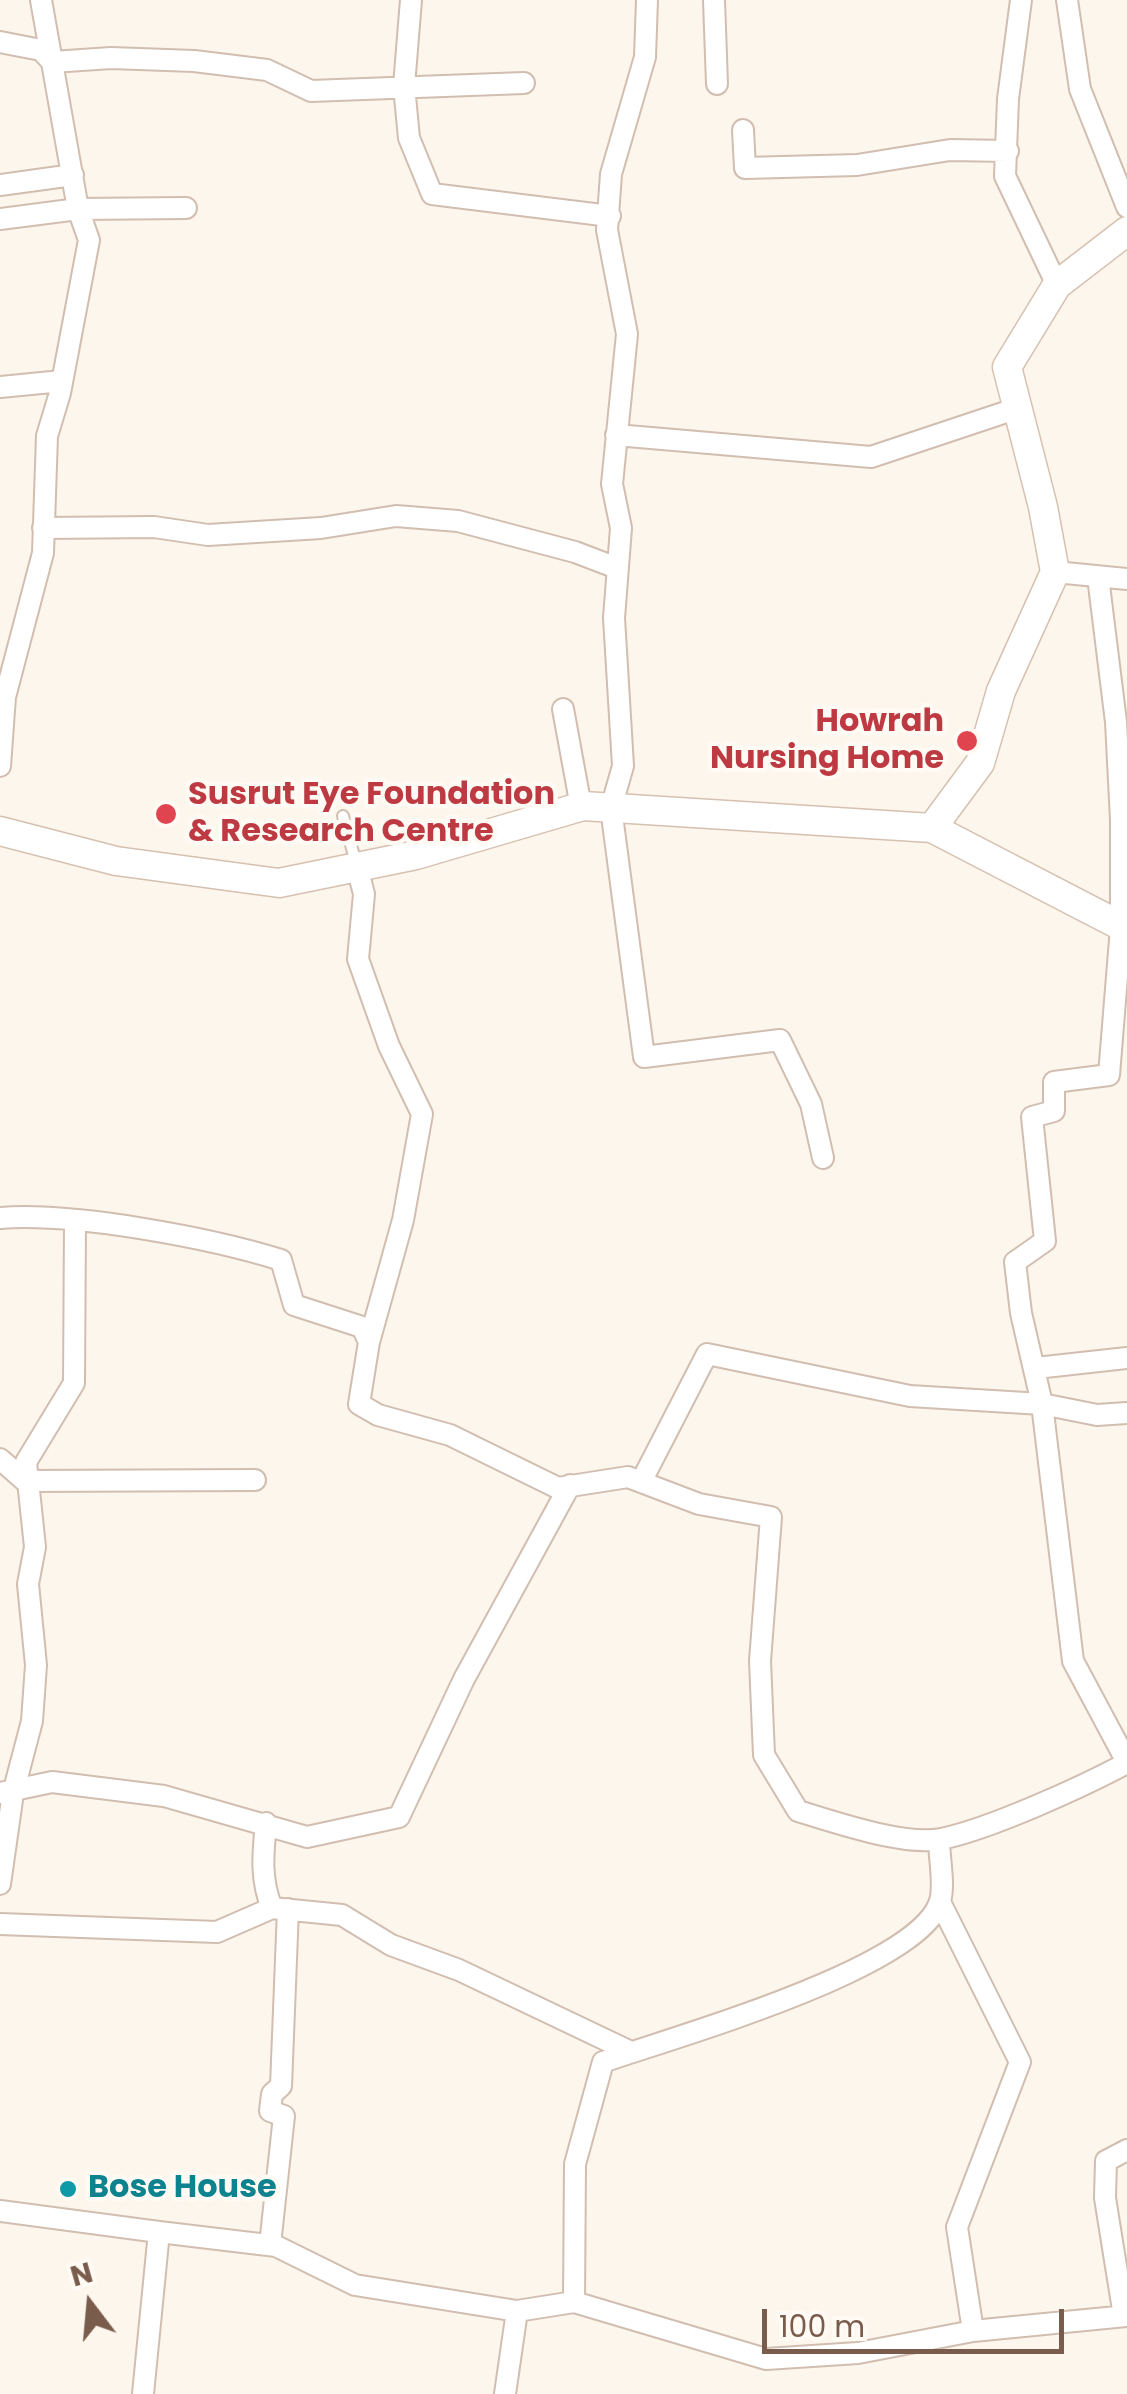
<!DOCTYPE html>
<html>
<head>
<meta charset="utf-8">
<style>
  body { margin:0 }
  #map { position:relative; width:1127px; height:2394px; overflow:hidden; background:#fdf6ec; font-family:Poppins,sans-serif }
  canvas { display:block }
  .north { position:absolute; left:40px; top:2254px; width:100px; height:100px; -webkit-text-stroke:8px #fffaf3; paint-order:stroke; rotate:344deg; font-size:28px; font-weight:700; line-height:40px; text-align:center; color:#7a5c4d }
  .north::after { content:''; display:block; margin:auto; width:35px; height:45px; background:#7a5c4d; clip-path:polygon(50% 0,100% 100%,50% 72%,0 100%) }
  .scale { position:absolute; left:762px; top:2309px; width:302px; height:45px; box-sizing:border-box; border:5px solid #7a5c4d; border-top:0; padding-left:12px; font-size:30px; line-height:35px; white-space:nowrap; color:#7a5c4d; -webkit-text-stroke:8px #fffaf3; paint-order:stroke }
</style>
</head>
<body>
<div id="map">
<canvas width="1127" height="2394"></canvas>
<div class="north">N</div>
<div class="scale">100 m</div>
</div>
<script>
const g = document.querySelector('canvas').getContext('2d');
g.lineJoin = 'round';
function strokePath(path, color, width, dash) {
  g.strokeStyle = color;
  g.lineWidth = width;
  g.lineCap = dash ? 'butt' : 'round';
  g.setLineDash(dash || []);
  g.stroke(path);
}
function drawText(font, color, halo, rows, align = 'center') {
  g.font = font + ' Poppins,sans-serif';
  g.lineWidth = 9;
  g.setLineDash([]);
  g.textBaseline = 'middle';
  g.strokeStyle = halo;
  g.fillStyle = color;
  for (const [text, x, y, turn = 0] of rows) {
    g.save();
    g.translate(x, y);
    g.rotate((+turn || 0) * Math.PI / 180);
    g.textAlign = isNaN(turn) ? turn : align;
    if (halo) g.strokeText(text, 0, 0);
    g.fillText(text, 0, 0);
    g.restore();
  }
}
const lane = new Path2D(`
  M343,816L356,863`);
const street = new Path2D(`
  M411,0L404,86L409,138L432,194L610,216
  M647,0L645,57L611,174L607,230L627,334L612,484L621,528L614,618L623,766L611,808L644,1057L780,1040L811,1104L823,1158
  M714,0L717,84
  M1021,0L1008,99L1005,176L1057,285
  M1067,0L1080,89L1127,207
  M0,42L41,50L52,62L111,58L194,61L267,70L311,91L524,83
  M743,130L745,168L857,165L950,150L1008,151
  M0,185L73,175
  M0,219L78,209L186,208
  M0,387L62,381
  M616,435L871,457L1018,408
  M43,528L154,527L208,535L321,528L396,516L458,521L575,552L617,568
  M1055,572L1127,579
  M563,709L581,807
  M0,766L5,697L43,553L47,436L60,393L89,240L78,209L41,0
  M357,867L364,894L358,959L389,1046L422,1114L403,1220L369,1342
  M0,1218C73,1212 211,1238 281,1260L294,1305L362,1327L369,1342L359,1404L378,1415L450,1435L558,1488L628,1477L699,1504L771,1517L760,1661L764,1755L798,1811C834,1822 904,1846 941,1839C990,1829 1082,1787 1127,1763
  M1036,1368L1127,1358
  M1127,1413L1097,1415L1042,1404L1073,1661L1127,1762
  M0,1459L25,1481L255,1480
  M641,1482L707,1354L910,1396L1042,1404L1021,1313L1015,1262L1045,1241L1032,1117L1054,1111V1082L1109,1075L1121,927V820L1116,722L1098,577
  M0,1793L52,1782L164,1796L307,1837L399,1817L464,1679L570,1485
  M266,1823C263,1853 260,1879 272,1908L342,1915L391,1945L459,1970L631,2052
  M0,1884L13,1793L32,1721L36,1665L28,1584L35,1547L26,1462L74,1383L75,1223
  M940,1902L1020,2062L957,2227L973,2331
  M0,1924L217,1932L272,1908
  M0,2211L159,2232
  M270,2245L284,2116L270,2111L272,2094L281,2086L288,1909
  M574,2302L766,2359L858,2353L973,2331L1127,2316
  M1124,2316L1105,2198L1106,2161L1127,2150
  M143,2394L159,2232L276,2246L355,2285L517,2311L574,2302L575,2164L603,2062C670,2038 920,1969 940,1901C945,1885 939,1857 939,1840
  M505,2394L517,2311`);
const secondary = new Path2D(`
  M932,828L980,763L1001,691L1055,572L1043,507L1007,367L1057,285L1127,231
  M0,831L116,861L279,883L416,855L583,806L932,828L1127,929`);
const markers = [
  [967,741,12,"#e0444e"],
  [166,814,12,"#e0444e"],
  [68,2189,10,"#0f9aa8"]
];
const healthNames = [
  ["Howrah",944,723],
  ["Nursing Home",944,760],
  ["Susrut Eye Foundation",188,796,"left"],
  ["& Research Centre",188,833,"left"]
];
const cultureNames = [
  ["Bose House",88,2189]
];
strokePath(lane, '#d1beb0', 14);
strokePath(street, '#d1beb0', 24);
strokePath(secondary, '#d6c0b0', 31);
strokePath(lane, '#fff', 10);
strokePath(street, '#fff', 20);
strokePath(secondary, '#fff', 28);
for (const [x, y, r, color] of markers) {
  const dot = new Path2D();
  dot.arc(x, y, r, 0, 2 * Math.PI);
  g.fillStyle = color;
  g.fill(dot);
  strokePath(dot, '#fffaf3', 4);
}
drawText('bold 32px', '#be3a42', '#fffaf3', healthNames, 'right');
drawText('bold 32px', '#0d838f', '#fffaf3', cultureNames, 'left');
</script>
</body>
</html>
